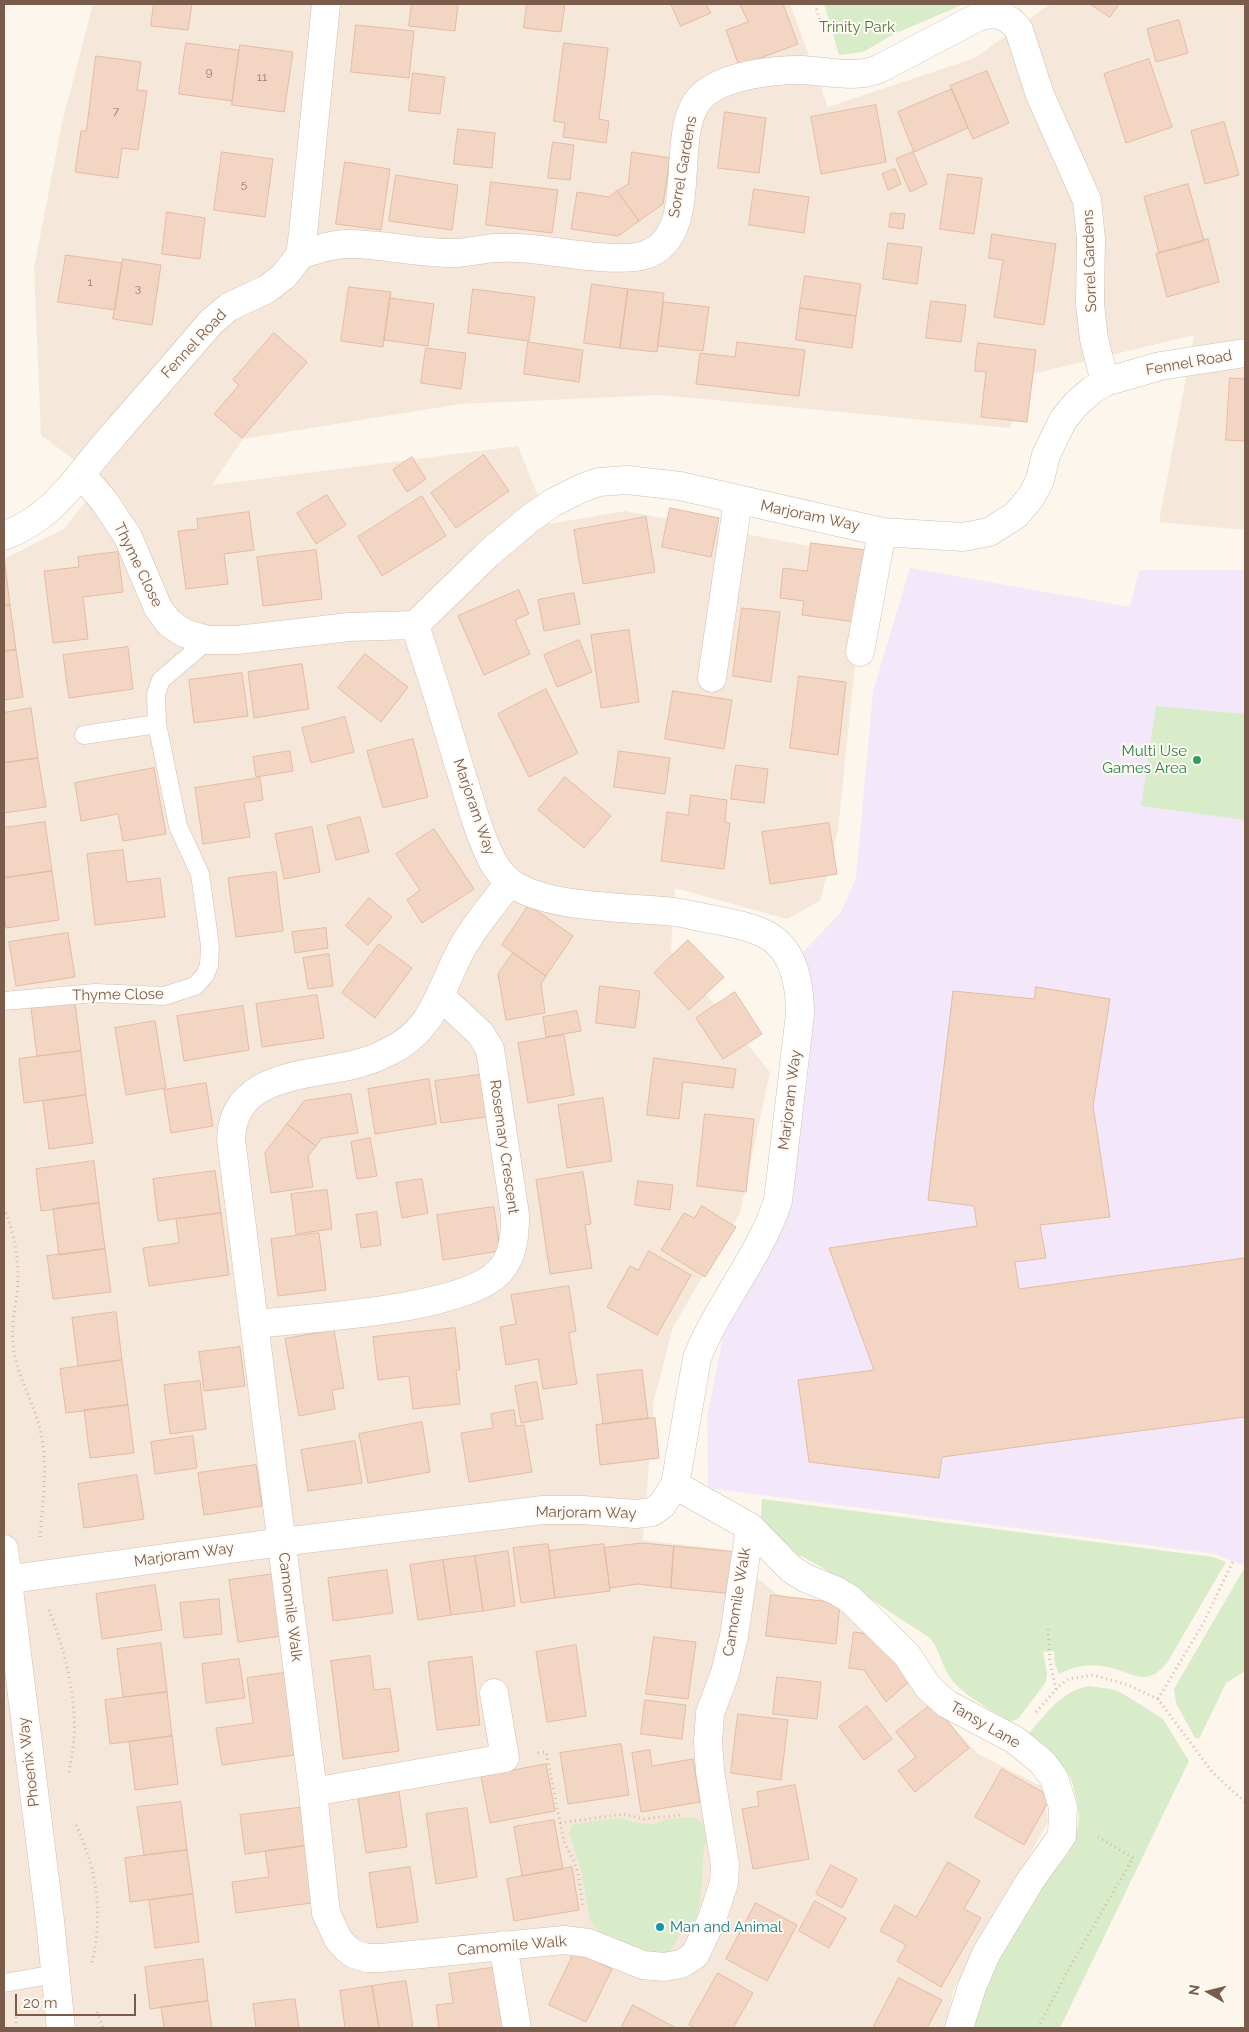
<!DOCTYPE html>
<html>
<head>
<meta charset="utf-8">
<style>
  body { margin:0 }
  #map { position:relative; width:1249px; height:2032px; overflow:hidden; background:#fdf6ec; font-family:Raleway,sans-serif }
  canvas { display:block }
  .frame { position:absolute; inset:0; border:5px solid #7a5c4d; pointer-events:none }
  .north { position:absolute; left:1184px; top:1967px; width:50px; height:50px; -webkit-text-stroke:4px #fffaf3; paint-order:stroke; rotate:278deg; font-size:14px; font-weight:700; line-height:20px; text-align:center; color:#7a5c4d }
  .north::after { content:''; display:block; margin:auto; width:18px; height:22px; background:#7a5c4d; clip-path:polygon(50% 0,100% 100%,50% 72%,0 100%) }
  .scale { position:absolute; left:15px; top:1994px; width:121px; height:22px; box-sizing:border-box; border:2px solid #7a5c4d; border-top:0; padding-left:6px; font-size:15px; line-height:18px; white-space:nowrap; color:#7a5c4d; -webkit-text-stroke:4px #fffaf3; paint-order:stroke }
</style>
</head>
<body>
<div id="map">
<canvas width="1249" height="2032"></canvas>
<div class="frame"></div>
<div class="north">N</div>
<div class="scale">20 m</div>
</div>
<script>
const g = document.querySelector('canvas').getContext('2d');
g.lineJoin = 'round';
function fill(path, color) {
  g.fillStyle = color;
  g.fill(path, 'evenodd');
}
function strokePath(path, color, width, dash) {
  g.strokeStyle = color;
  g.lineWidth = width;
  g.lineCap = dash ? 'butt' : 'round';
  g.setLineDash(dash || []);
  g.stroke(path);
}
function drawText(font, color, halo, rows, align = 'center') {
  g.font = font + ' Raleway,sans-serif';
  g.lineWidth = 4;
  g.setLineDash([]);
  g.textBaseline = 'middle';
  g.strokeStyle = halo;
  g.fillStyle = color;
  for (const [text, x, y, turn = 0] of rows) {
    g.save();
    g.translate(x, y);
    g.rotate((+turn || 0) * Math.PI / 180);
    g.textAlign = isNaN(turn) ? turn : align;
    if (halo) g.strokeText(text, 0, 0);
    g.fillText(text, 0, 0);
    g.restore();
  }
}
const residential = new Path2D(`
  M93,4H790L828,107L975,58L1050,4H1245V530L1159,522L1194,335L1032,374L1010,428L660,395L460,404L243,439L212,485L518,446L549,524L625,511L866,557L838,830L820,901L787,919L675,888L671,951L770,1072L740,1213L673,1327L654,1400L643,1540L722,1549L777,1594L847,1613L978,1754L1043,1787L1048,1822L953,1991L946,2028H4V559L64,529L102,481L41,435L34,268L62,123Z`);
const education = new Path2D(`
  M910,568L1130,607L1139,570H1245V1566L1215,1554L708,1488L707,1418L725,1327L791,1197L807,1086L814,1014L803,952L841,912L856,878L873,691Z`);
const green = new Path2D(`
  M824,4H964L894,34L863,52L839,55Z
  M1156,706L1245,714V820L1141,806Z
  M762,1499L1213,1557L1226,1562L1167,1663C1147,1687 1135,1674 1111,1668C1093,1663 1075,1665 1059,1674L1055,1665L1054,1651L1043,1652L1047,1673L1046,1682L1018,1719L1010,1722C992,1710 960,1694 949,1676C941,1663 939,1649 930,1638L821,1567L803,1557L782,1550L761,1517Z
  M1245,1567V1671L1226,1683L1199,1739L1195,1738L1176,1703L1174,1689Z
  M1089,1686L1111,1689L1120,1692L1163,1719L1189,1761L1060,2028H972L976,2012L995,1967L1044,1883L1068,1854L1076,1836L1079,1819L1078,1806L1072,1781L1068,1774L1029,1738V1733C1047,1713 1061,1691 1089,1686Z
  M692,1817L702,1822L707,1835L703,1855L702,1885L698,1911L696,1918L683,1930L668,1955L633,1951L618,1938L600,1932L590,1920L581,1870L569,1833L571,1827L574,1824L618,1818L639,1823L656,1824L666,1819Z`);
const building = new Path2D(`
  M154,4H192L188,30L151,26Z
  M412,4H458L455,31L409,26Z
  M527,4H565L561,32L524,28Z
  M671,4H706L711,13L681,26Z
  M740,4H783L798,44L739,66L726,30L748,22Z
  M1090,4H1119L1110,17Z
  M1179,20L1188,53L1156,62L1147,29Z
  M356,25L414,31L409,78L351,72Z
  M186,43L239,50L232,101L179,94Z
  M564,43L608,48L599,119L609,121L606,143L563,137L565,123L554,121Z
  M240,45L293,52L284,112L232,105Z
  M96,56L141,62L137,90L147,91L138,150L122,148L118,178L75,172L81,131H86Z
  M1149,59L1172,127L1126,143L1104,74Z
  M987,71L1009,123L973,139L950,86Z
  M413,73L445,77L440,114L409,111Z
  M952,89L968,128L914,152L898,112Z
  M876,105L886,162L821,174L811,117Z
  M725,112L766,118L759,173L718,168Z
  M1224,122L1239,175L1205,184L1191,131Z
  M458,129L495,133L492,168L454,164Z
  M553,142L574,145L570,180L548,178Z
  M222,152L273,159L265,217L214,210Z
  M632,152L670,158L663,204L639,221L617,191L628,184Z
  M913,152L927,184L910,192L896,159Z
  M345,162L390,169L381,230L336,224Z
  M895,169L901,184L888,190L882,174Z
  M948,174L982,178L974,234L940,229Z
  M396,175L458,185L452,230L389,221Z
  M491,182L558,190L552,233L486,225Z
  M1188,184L1204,241L1159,253L1144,197Z
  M754,189L809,197L804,233L749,225Z
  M617,191L639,221L618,236L571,229L577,192L609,197Z
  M167,212L205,218L200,259L162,254Z
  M891,213L905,214L903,229L889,227Z
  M992,234L1056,244L1044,325L994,317L1003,260L989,258Z
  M1208,239L1219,282L1167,297L1156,254Z
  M888,243L922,247L917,284L883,279Z
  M66,255L122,263L115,310L58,302Z
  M123,259L161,265L152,325L113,319Z
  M805,276L861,284L856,316L800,308Z
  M592,284L628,289L620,348L584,343Z
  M349,287L391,292L383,347L341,341Z
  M473,289L535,297L529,341L468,333Z
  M628,289L664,293L657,352L620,348Z
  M390,298L434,304L428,346L384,340Z
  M931,301L966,305L961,342L926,338Z
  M664,302L709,307L703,351L658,346Z
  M800,308L856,316L852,348L796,340Z
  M274,333L307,362L242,438L214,414L239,385L233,380Z
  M528,342L583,350L579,382L524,374Z
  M737,342L805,350L799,396L696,384L700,353L735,357Z
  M978,343L1036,350L1027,422L981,417L986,372L975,371Z
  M426,348L466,353L461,389L421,383Z
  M1230,378L1245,379V441L1226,440Z
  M484,455L509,491L456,528L431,493Z
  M412,457L426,479L407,492L393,470Z
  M327,495L346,525L316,544L297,513Z
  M422,496L446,536L382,576L358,537Z
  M670,508L719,518L711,557L662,547Z
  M249,512L254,550L224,554L228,584L186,589L178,531L198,529L197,519Z
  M646,517L655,572L583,584L574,530Z
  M811,543L866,550L856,622L802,615L804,601L780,598L783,568L807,571Z
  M316,550L322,599L263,606L257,557Z
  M118,552L123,592L83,597L88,639L53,643L44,571L79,567L78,557Z
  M4,557L10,605L4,606Z
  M519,590L529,614L515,620L530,654L484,675L458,616Z
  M574,593L580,624L544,631L538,600Z
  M10,605L16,650L4,651V606Z
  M742,608L780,612L771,682L733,676Z
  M629,630L639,702L601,708L591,635Z
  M579,640L592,672L557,687L544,655Z
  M128,647L133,689L69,698L63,655Z
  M16,650L23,697L4,700V651Z
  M365,654L408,687L381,722L338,688Z
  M302,664L309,709L254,718L248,672Z
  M242,673L248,716L194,723L189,680Z
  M799,676L846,682L838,755L790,748Z
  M546,689L578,753L529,777L498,714Z
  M673,691L732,700L724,749L665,739Z
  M31,708L38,758L4,763V713Z
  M345,717L354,752L311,763L302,728Z
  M413,739L428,797L383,808L367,751Z
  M290,751L293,771L256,777L253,757Z
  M619,751L670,758L665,794L614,787Z
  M38,758L46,807L4,813V763Z
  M736,765L768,769L764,803L731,799Z
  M154,768L166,834L123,841L118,814L81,821L75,783Z
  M565,777L611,816L584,848L538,810Z
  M260,778L263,800L244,803L250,837L203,844L195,788Z
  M691,795L727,800L725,822L730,823L724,869L661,861L667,812L688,815Z
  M360,817L369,852L336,860L327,826Z
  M45,822L52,871L4,878V828Z
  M829,823L837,874L770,884L762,832Z
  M312,827L320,872L284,879L275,834Z
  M434,829L474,889L422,923L407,900L420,890L396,854Z
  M123,850L127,882L160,878L165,917L95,925L87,854Z
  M52,871L59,920L6,928L4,914V878Z
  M276,872L283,931L236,937L228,878Z
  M369,898L392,917L368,945L346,926Z
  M529,905L573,936L546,976L502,945Z
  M326,928L328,948L295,953L292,932Z
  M68,933L75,977L16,986L9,942Z
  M688,940L724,977L689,1010L654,973Z
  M379,944L412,968L375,1018L342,993Z
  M513,953L546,976L541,984L545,1013L506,1020L498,974Z
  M329,954L333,986L308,989L303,958Z
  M600,986L640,991L635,1028L596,1023Z
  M1036,987L1110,999L1093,1106L1110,1217L1040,1225L1046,1258L1015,1262L1019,1289L1245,1258V1417L942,1457L939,1478L809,1462L798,1380L874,1370L829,1248L977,1226L974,1206L928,1200L953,991L1034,999Z
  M735,992L762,1034L723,1059L696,1018Z
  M317,995L324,1038L262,1047L256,1004Z
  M75,1003L81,1051L37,1056L31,1008Z
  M243,1006L249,1050L184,1061L177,1016Z
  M577,1011L581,1031L546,1037L543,1017Z
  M155,1021L166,1088L126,1095L115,1028Z
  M564,1035L574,1095L528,1103L518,1043Z
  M81,1051L86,1095L24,1103L19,1059Z
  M654,1058L736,1069L733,1088L683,1082L679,1119L647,1115Z
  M486,1074L493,1116L441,1123L435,1081Z
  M429,1079L436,1124L375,1134L368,1089Z
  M206,1083L213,1126L171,1133L164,1090Z
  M351,1094L358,1133L322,1138L316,1146L287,1124L304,1101Z
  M86,1095L93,1143L49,1149L43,1101Z
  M603,1098L612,1161L567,1168L558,1105Z
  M705,1114L754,1119L746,1192L697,1186Z
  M287,1124L316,1146L308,1156L313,1187L271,1193L265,1153Z
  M370,1138L377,1176L357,1179L351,1142Z
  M94,1161L99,1203L41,1211L36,1169Z
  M215,1171L221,1213L158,1221L153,1179Z
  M583,1172L591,1224L585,1225L592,1268L550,1274L536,1180Z
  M422,1179L428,1213L402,1218L396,1183Z
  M638,1181L673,1185L670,1210L635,1205Z
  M327,1190L332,1229L296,1234L291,1194Z
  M99,1203L105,1249L59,1255L53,1209Z
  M702,1206L736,1227L705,1277L661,1250L684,1213L694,1218Z
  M494,1207L500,1251L443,1260L437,1215Z
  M377,1212L381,1245L361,1248L356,1215Z
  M221,1213L229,1275L149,1286L143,1248L179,1243L176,1219Z
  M319,1233L326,1290L278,1296L271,1239Z
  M105,1249L111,1292L53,1299L47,1256Z
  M649,1251L691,1275L657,1335L607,1307L630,1266L638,1270Z
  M569,1286L576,1331L569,1333L577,1384L543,1389L538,1359L506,1365L500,1327L516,1324L511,1295Z
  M116,1312L122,1360L78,1366L72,1318Z
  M455,1328L460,1370H456L460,1404L413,1409L409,1376L378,1380L373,1337Z
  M334,1330L344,1388L332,1390L335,1409L299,1416L285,1339Z
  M240,1347L245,1386L204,1391L199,1352Z
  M122,1360L128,1405L66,1413L60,1369Z
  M642,1370L648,1418L603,1424L597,1375Z
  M200,1381L206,1429L170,1434L164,1385Z
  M537,1382L543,1419L521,1423L515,1386Z
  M128,1405L134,1453L90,1458L84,1410Z
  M514,1410L516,1426L524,1425L532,1472L469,1482L461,1433L493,1428L491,1414Z
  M655,1418L659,1458L600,1465L596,1425Z
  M422,1422L430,1472L368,1483L359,1434Z
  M193,1436L197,1468L155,1474L151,1442Z
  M355,1441L362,1483L308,1491L301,1450Z
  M256,1465L262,1506L204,1515L198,1473Z
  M137,1475L144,1519L84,1528L78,1484Z
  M642,1543L674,1546L671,1588L638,1584L610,1588L604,1548Z
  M548,1544L555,1598L521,1603L513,1548Z
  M604,1544L610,1591L555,1598L549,1551Z
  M674,1546L738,1552L734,1594L671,1588Z
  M508,1551L515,1606L483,1611L475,1556Z
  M475,1556L483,1611L451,1615L443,1560Z
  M443,1560L451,1615L418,1620L410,1565Z
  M387,1570L393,1613L333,1621L328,1578Z
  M274,1574L282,1636L238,1642L229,1580Z
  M155,1585L162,1630L102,1639L96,1594Z
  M771,1595L840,1603L836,1644L766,1636Z
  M219,1599L222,1634L184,1638L180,1603Z
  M854,1632L881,1636L912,1679L886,1702L864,1670L849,1668Z
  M654,1637L696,1642L688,1699L646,1694Z
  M161,1643L167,1692L123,1697L117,1649Z
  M576,1645L586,1716L547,1722L536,1652Z
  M370,1656L374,1690L390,1688L399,1751L343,1759L331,1661Z
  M472,1657L480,1725L437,1730L428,1662Z
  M239,1659L245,1698L206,1703L202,1664Z
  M284,1673L295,1755L222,1765L216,1728L253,1723L247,1678Z
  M777,1677L821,1682L817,1719L773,1714Z
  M167,1692L172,1736L110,1744L105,1700Z
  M645,1700L686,1705L682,1739L641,1734Z
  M933,1703L969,1748L915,1792L898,1771L916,1757L896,1732Z
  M867,1706L892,1739L864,1760L839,1727Z
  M738,1714L788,1720L781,1780L731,1773Z
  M172,1736L178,1784L135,1790L129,1742Z
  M621,1744L629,1795L568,1804L560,1753Z
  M650,1750L652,1766L693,1759L700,1802L641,1812L632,1753Z
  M546,1764L555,1811L490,1823L481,1777Z
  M1002,1769L1051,1797L1024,1845L975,1817Z
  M795,1785L809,1859L753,1869L742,1809L759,1806L757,1792Z
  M399,1792L407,1847L366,1853L358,1798Z
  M181,1802L187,1850L144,1855L137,1807Z
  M306,1807L311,1845L245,1854L240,1815Z
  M467,1808L477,1877L436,1884L426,1814Z
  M554,1820L563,1869L522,1876L514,1827Z
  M311,1845L319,1902L236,1913L232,1882L269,1877L265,1851Z
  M187,1850L193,1894L130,1902L125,1858Z
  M948,1862L980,1881L964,1909L981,1918L941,1987L897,1961L906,1945L880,1931L895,1905L916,1917Z
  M831,1865L857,1879L842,1908L816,1894Z
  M410,1867L418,1922L377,1928L369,1873Z
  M572,1867L579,1910L514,1921L507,1879Z
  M193,1894L199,1942L155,1948L149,1900Z
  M815,1901L846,1918L829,1948L799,1931Z
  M756,1903L797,1925L767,1981L726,1959Z
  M575,1951L612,1969L586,2022L549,2005Z
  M203,1959L208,2001L150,2009L145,1967Z
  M498,1967L506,2028H439L436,2005L453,2003L449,1974Z
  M718,1973L753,1993L733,2028H695L689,2025Z
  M899,1978L942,2000L927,2028H873Z
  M406,1981L413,2028H379L372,1986Z
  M372,1986L379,2028H345L340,1991Z
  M295,1999L299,2028H256L253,2004Z
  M208,2001L212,2028H164L161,2007Z
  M633,2005L676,2028H621Z`);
const path = new Path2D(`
  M815,4L825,37
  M4,1208C15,1236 20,1263 17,1293C15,1309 11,1326 13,1343C15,1373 33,1400 40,1429C49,1466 42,1503 40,1539
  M49,1610C64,1647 77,1698 74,1738C73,1750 71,1761 69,1773
  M1048,1629L1050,1662L1056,1689
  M1158,1699L1204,1622L1234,1559
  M1036,1712L1059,1686L1068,1679L1093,1675L1128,1685L1158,1699L1213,1773L1245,1802
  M538,1753L546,1752L564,1842L574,1861L578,1873L583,1907
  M560,1823L624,1814L644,1819L681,1815
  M76,1825C98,1874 103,1911 92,1964
  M97,2012L103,2028
  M16,2028V2011
  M1038,2028L1067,1972L1133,1858L1098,1837`);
const lane = new Path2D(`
  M84,735L157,724
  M4,1001L95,993L164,996L195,986L205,975L209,965L210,946L200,874L178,826L157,724L156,694L161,680L208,640
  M4,1983L55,1974`);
const street = new Path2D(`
  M300,255C315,250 331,244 348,244C384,244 421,254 457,253C470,252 482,249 495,248C507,247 520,248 532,249C561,252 620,263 645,255C705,235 665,129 703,95C726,75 772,70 801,70C827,71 854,79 879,69L976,18C994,10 1008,15 1019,30L1040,95L1087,200L1091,239L1090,304L1094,339L1105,382
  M81,474L104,501L128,537L158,608L169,623L184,633L208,640H237L349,627L415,625
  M4,536C55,516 75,479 109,440C143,401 177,362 211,322L229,307L267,289L284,276L300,255L303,234L326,4
  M415,625L488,554L528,520L552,503L582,488L599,482L627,480L680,486L882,532L963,537L989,532L1016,515L1031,497L1040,480L1046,455L1063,420L1076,404L1092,390L1105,382L1160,366L1245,353
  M860,652L882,532
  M712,678L738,500
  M510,882C495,902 472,928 461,950C439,991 435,1030 388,1052C377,1058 365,1062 352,1065C307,1076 233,1074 231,1139L313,1792L326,1913L338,1939L346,1948L354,1954L367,1958H381L564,1940L588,1943L643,1965L664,1967L681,1964L695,1955L712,1919L724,1883L725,1865L710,1771L708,1742L710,1713L725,1673L734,1636L750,1527
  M255,1324C309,1318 463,1310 499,1272C514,1256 515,1235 515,1215L490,1049L480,1033L441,997
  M675,1485L750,1527L791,1569L805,1578L835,1590L850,1599L907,1655L928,1687L947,1704L1015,1740L1042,1762L1054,1778L1063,1807L1062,1836L1030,1881L986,1954L972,1987L959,2028
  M4,1549L50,1921L61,2028
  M4,1580L282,1542L543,1510H583L636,1514L652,1512L662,1505L675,1485L697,1358C719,1303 759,1258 778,1201L800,1014C800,984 794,947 763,933C749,926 731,923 716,920C702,918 689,914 675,912C630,907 545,909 510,882C503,877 497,869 493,862C478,833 470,800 460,769C446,721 431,673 415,625
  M313,1792L505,1758L494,1693
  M503,1945L517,2028`);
const markers = [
  [1197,760,5,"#2e9e5b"],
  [660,1927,5,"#0f9aa8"]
];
const numberNames = [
  ["9",209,72],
  ["11",262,77],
  ["7",116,111],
  ["5",244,184],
  ["1",90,282],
  ["3",138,288]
];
const parkNames = [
  ["Trinity Park",857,27]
];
const streetNames = [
  ["Sorrel Gardens",683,167,-80],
  ["Sorrel Gardens",1090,261,-92],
  ["Fennel Road",194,344,-47],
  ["Fennel Road",1189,363,-10],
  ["Marjoram Way",810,516,12],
  ["Thyme Close",138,565,64],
  ["Marjoram Way",474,807,71],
  ["Thyme Close",118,995,-1],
  ["Marjoram Way",790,1100,-83],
  ["Rosemary Crescent",504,1147,82],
  ["Marjoram Way",586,1513,1],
  ["Marjoram Way",184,1555,-8],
  ["Camomile Walk",737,1602,-81],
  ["Camomile Walk",290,1607,83],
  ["Tansy Lane",985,1725,30],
  ["Phoenix Way",29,1762,-97],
  ["Camomile Walk",512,1946,-5]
];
const leisureNames = [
  ["Multi Use",1187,751],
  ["Games Area",1187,768]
];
const cultureNames = [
  ["Man and Animal",670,1927]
];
fill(residential, '#f5e8da');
fill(education, '#f3e8fa');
fill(green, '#d8ecc9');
fill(building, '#f3d5c3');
strokePath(building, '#e6bba3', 1);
strokePath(lane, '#d1beb0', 19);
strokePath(street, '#d1beb0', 29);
strokePath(path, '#d9b8a5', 3, [1, 4]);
strokePath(lane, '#fff', 18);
strokePath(street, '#fff', 28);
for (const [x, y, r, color] of markers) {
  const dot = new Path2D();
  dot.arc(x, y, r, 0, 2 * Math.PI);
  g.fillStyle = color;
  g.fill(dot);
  strokePath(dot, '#fffaf3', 2);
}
drawText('12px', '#987a6a', null, numberNames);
drawText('15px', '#537a41', '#fffaf3', parkNames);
drawText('15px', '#7a5c4d', '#fffaf3', streetNames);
drawText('15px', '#27864d', '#fffaf3', leisureNames, 'right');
drawText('15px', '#0d838f', '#fffaf3', cultureNames, 'left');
</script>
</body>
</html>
